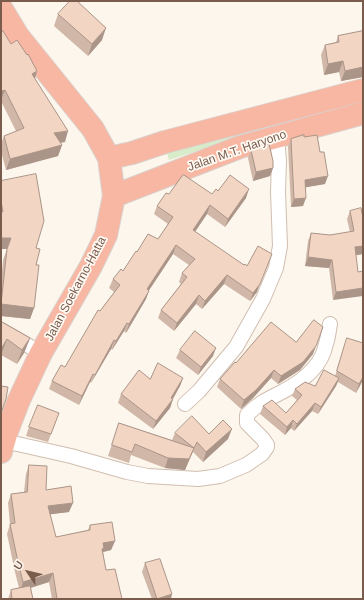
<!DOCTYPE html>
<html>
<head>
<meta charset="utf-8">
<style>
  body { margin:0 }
  #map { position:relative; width:364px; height:600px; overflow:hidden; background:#fdf6ec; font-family:Helvetica,sans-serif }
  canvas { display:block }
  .frame { position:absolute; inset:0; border:2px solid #7a5c4d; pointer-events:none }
  .north { position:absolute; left:8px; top:552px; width:40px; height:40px; -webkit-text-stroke:3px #fffaf3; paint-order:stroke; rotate:305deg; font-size:11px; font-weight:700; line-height:16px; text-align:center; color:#7a5c4d }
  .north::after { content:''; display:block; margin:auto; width:14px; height:18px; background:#7a5c4d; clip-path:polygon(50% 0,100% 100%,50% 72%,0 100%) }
</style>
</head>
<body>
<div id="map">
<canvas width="364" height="600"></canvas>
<div class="frame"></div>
<div class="north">U</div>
</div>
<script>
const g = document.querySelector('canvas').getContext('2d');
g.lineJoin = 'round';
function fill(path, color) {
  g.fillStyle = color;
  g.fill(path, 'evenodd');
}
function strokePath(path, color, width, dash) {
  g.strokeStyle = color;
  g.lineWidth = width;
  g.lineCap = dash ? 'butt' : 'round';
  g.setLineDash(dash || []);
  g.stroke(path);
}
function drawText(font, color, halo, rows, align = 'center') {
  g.font = font + ' Helvetica,sans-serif';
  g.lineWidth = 3.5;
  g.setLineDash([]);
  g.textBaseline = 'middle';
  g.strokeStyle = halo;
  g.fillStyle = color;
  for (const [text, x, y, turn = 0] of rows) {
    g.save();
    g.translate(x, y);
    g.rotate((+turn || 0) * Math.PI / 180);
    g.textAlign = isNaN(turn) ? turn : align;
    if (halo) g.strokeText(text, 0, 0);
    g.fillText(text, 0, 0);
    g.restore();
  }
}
const green = new Path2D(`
  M363,98V104L261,130L169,160L167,153L209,140Z`);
const street = new Path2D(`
  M1,330L41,353
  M185,404L199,391L236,347L263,299L276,268L280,246L278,192L279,161L277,136
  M4,441L71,456L127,472L148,476L198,479L220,476L246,465L262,454L267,447V445L263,439L247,423V415C256,405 266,400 278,394C296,385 317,372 324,351C327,342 329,333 330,324`);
const highway = new Path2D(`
  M1,8L18,36L93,129L109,158L114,196L106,235L91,266L41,353L19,400L7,431L1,452
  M109,158L132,153L165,142L363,90
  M114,196L240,147L363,113`);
const wall = new Path2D(`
  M58,14L102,40L88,56L54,26Z
  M363,31V77L341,81L339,72L324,75L321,55L325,45L336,42L338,36Z
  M1,33L37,71L35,78L65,142L60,143L62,145L58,156L6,170L1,151V144L4,136L16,131L1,101Z
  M304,137L320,152L325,184L305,187L303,206L291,207L288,147L291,139Z
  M251,150L273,168L270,176L253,181L248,158Z
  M1,181L36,248V265L34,308L30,319L1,316V282L3,260L7,249H1Z
  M218,191L246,198L225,227L207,214L195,232L257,292L250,301L224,284L202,309L196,304L174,331L158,318L161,310L181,284L179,282L182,273L189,265L173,254L149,290L146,299L126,333L124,331L112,350L111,349L91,383L90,382L79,405L49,389L52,381L65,367L100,311L114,292L109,288L113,279L123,271L137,252L158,239L168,224L154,214L157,206L169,194H212Z
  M350,211L363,218V254L356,255L333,300L329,268L305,266L308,241L311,233L330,235L350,232L347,219Z
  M1,321L2,322L30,338L24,353L17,364L1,355Z
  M296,342L313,354L300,370L278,384L271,378L253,398L241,409L217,387L220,379L236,363Z
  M363,343V380L356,393L338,382L336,386L318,414L312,411L294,431L291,428L285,435L260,414L263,406L286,413L297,400L292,396L295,389L315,386L335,376L344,347Z
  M180,350L213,356L198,375L176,358Z
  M183,378L180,386L173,399L170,408L153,429L118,403L121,394L150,379Z
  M59,413L48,442L26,436L29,427Z
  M119,423L172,440L175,433L209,434L228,439L203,462L193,452L185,470L165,468L131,455L129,463L108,456Z
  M29,465L46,490L69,512L50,514L56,537L88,530L90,525L115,541L111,550L103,552L106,570L122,599H52L49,582L31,588L33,599H8L11,590L19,588L15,572L7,534L10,524L8,503L11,494L24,492L26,474Z
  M145,563L171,599H152L142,572Z`);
const shadedWall = new Path2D(`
  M106,28L102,40L88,56L92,44Z
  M343,61L339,72L324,75L328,64Z
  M363,67V77L341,81L345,71Z
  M37,71L34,82L32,74Z
  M5,90L1,100V94L2,91Z
  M68,131L65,142L50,144L54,133Z
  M62,145L58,156L6,170L10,159Z
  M273,168L270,176L253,181L256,172Z
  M328,176L325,184L302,188L305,180Z
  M249,189L246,198L225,227L228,219Z
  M306,198L303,206L291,207L294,199Z
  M210,205L207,214L190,239L193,230Z
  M1,238H11L7,249H1Z
  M176,245L173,254L144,298L147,289Z
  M363,246V254L352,256L355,247Z
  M308,257L332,260L329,268L305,266Z
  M268,262L257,292L250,301L253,293Z
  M227,275L224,284L202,309L205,301Z
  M363,288V296L333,300L336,292Z
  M149,291L146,299L126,333L129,324Z
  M199,295L196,304L174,331L177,323Z
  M1,304L34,308L30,319L1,316Z
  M127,323L124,331L112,350L116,341Z
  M30,338L24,353L17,364L22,350Z
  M7,339L1,355V349Z
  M114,340L111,349L91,383L95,375Z
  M316,346L313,354L300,370L278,384L281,376Z
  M216,348L213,356L198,375L201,367Z
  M274,370L271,378L253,398L241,409L244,400Z
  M93,374L90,382L79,405L82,396Z
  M363,377V380L356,393L359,384Z
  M183,378L180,386L172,400L173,399L170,408L153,429L156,421L171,398Z
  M339,378L336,386L318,414L321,407Z
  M315,403L312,411L294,431L297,424Z
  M293,420L291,428L285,435L287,427Z
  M232,429L228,439L203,462L206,452Z
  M194,448L185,470L165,468L168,458Z
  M73,503L69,512L45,515L48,506Z
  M115,541L111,550L103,552L101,558L103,543Z
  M53,573L49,582L20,591L23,582Z
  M172,594L171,599H159Z`);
const building = new Path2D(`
  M70,1H77L106,28L92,44L58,14Z
  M3,31L11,44L17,40L27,55L28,54L37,71L32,74L68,131L54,133L62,145L10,159L4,136L24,128L5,90L2,91L1,89V33Z
  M363,31V67L345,71L343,61L328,64L325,45L339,42L338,36Z
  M304,135V137L317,135L320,152H324L328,176L305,180L306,198L294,199L291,139Z
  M269,144L273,161V168L256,172L251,150Z
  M36,174L44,221L36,248L40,249L36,265H39L34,308L1,304L7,249L11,238H1V211L3,212L1,201V181Z
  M184,175L212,194L216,189L218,191L230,175L249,189L228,219L210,205L193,230L244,265L245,264L247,266L258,246L272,254L260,284L253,293L227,275L205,301L199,295L177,323L161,310L187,277L182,273L195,259L176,245L147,289L149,291L129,324L127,323L116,341L114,340L95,375L93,374L82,396L52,381L61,365L65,367L98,310L100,311L120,285L113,279L121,269L123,271L136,251L137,252L148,234L158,239L173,217L157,206L166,193L169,194L182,176Z
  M361,208L363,218V246L355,247L358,272L363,271V288L336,292L332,260L308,257L311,233L330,235L354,231L350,211Z
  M314,320L323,327L316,346L303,362L281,376L274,370L256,390L244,400L220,379L235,362L236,363L271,322L296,342Z
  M1,321L2,322L30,338L22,350L7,339L1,349Z
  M195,331L216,348L201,367L180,350Z
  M347,338L363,343V377L359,384L337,371Z
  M158,363L183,378L171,398L173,399L156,421L121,394L139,370L150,379Z
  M324,370L339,378L321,407L315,403L297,424L293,420L287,427L263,406L272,400L286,413L302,395L295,389L305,382L315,386Z
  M1,386L8,387L6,399L1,413Z
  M38,405L59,413L51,434L29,427Z
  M192,416L209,434L223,420L232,429L206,452L197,442L194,448L175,433Z
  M119,423L194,448L189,459L168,458L135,444L132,452L112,445Z
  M29,465L47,466L46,490L71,486L73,503L48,506L56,537L90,530V525L112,522L115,541L103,543L104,548L102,549L106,570L115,569L122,599H57L53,573L23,582L18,562L10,524L15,523L11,494L27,492Z
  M160,559L172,594L157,599L145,563Z
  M30,586L33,599H12L11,590Z`);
const streetNames = [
  ["Jalan M.T. Haryono",237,151,-19],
  ["Jalan Soekarno-Hatta",76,289,-62]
];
fill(green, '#d8ecc9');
strokePath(street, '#d1beb0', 16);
strokePath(highway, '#dad1cd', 24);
strokePath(street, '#fff', 14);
strokePath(highway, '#f7b7a3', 22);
fill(wall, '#d1b7a8');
fill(shadedWall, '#aa9588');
fill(building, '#f3d5c3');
strokePath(building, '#aa9588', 1);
drawText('12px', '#7a5c4d', '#fffaf3', streetNames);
</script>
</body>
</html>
